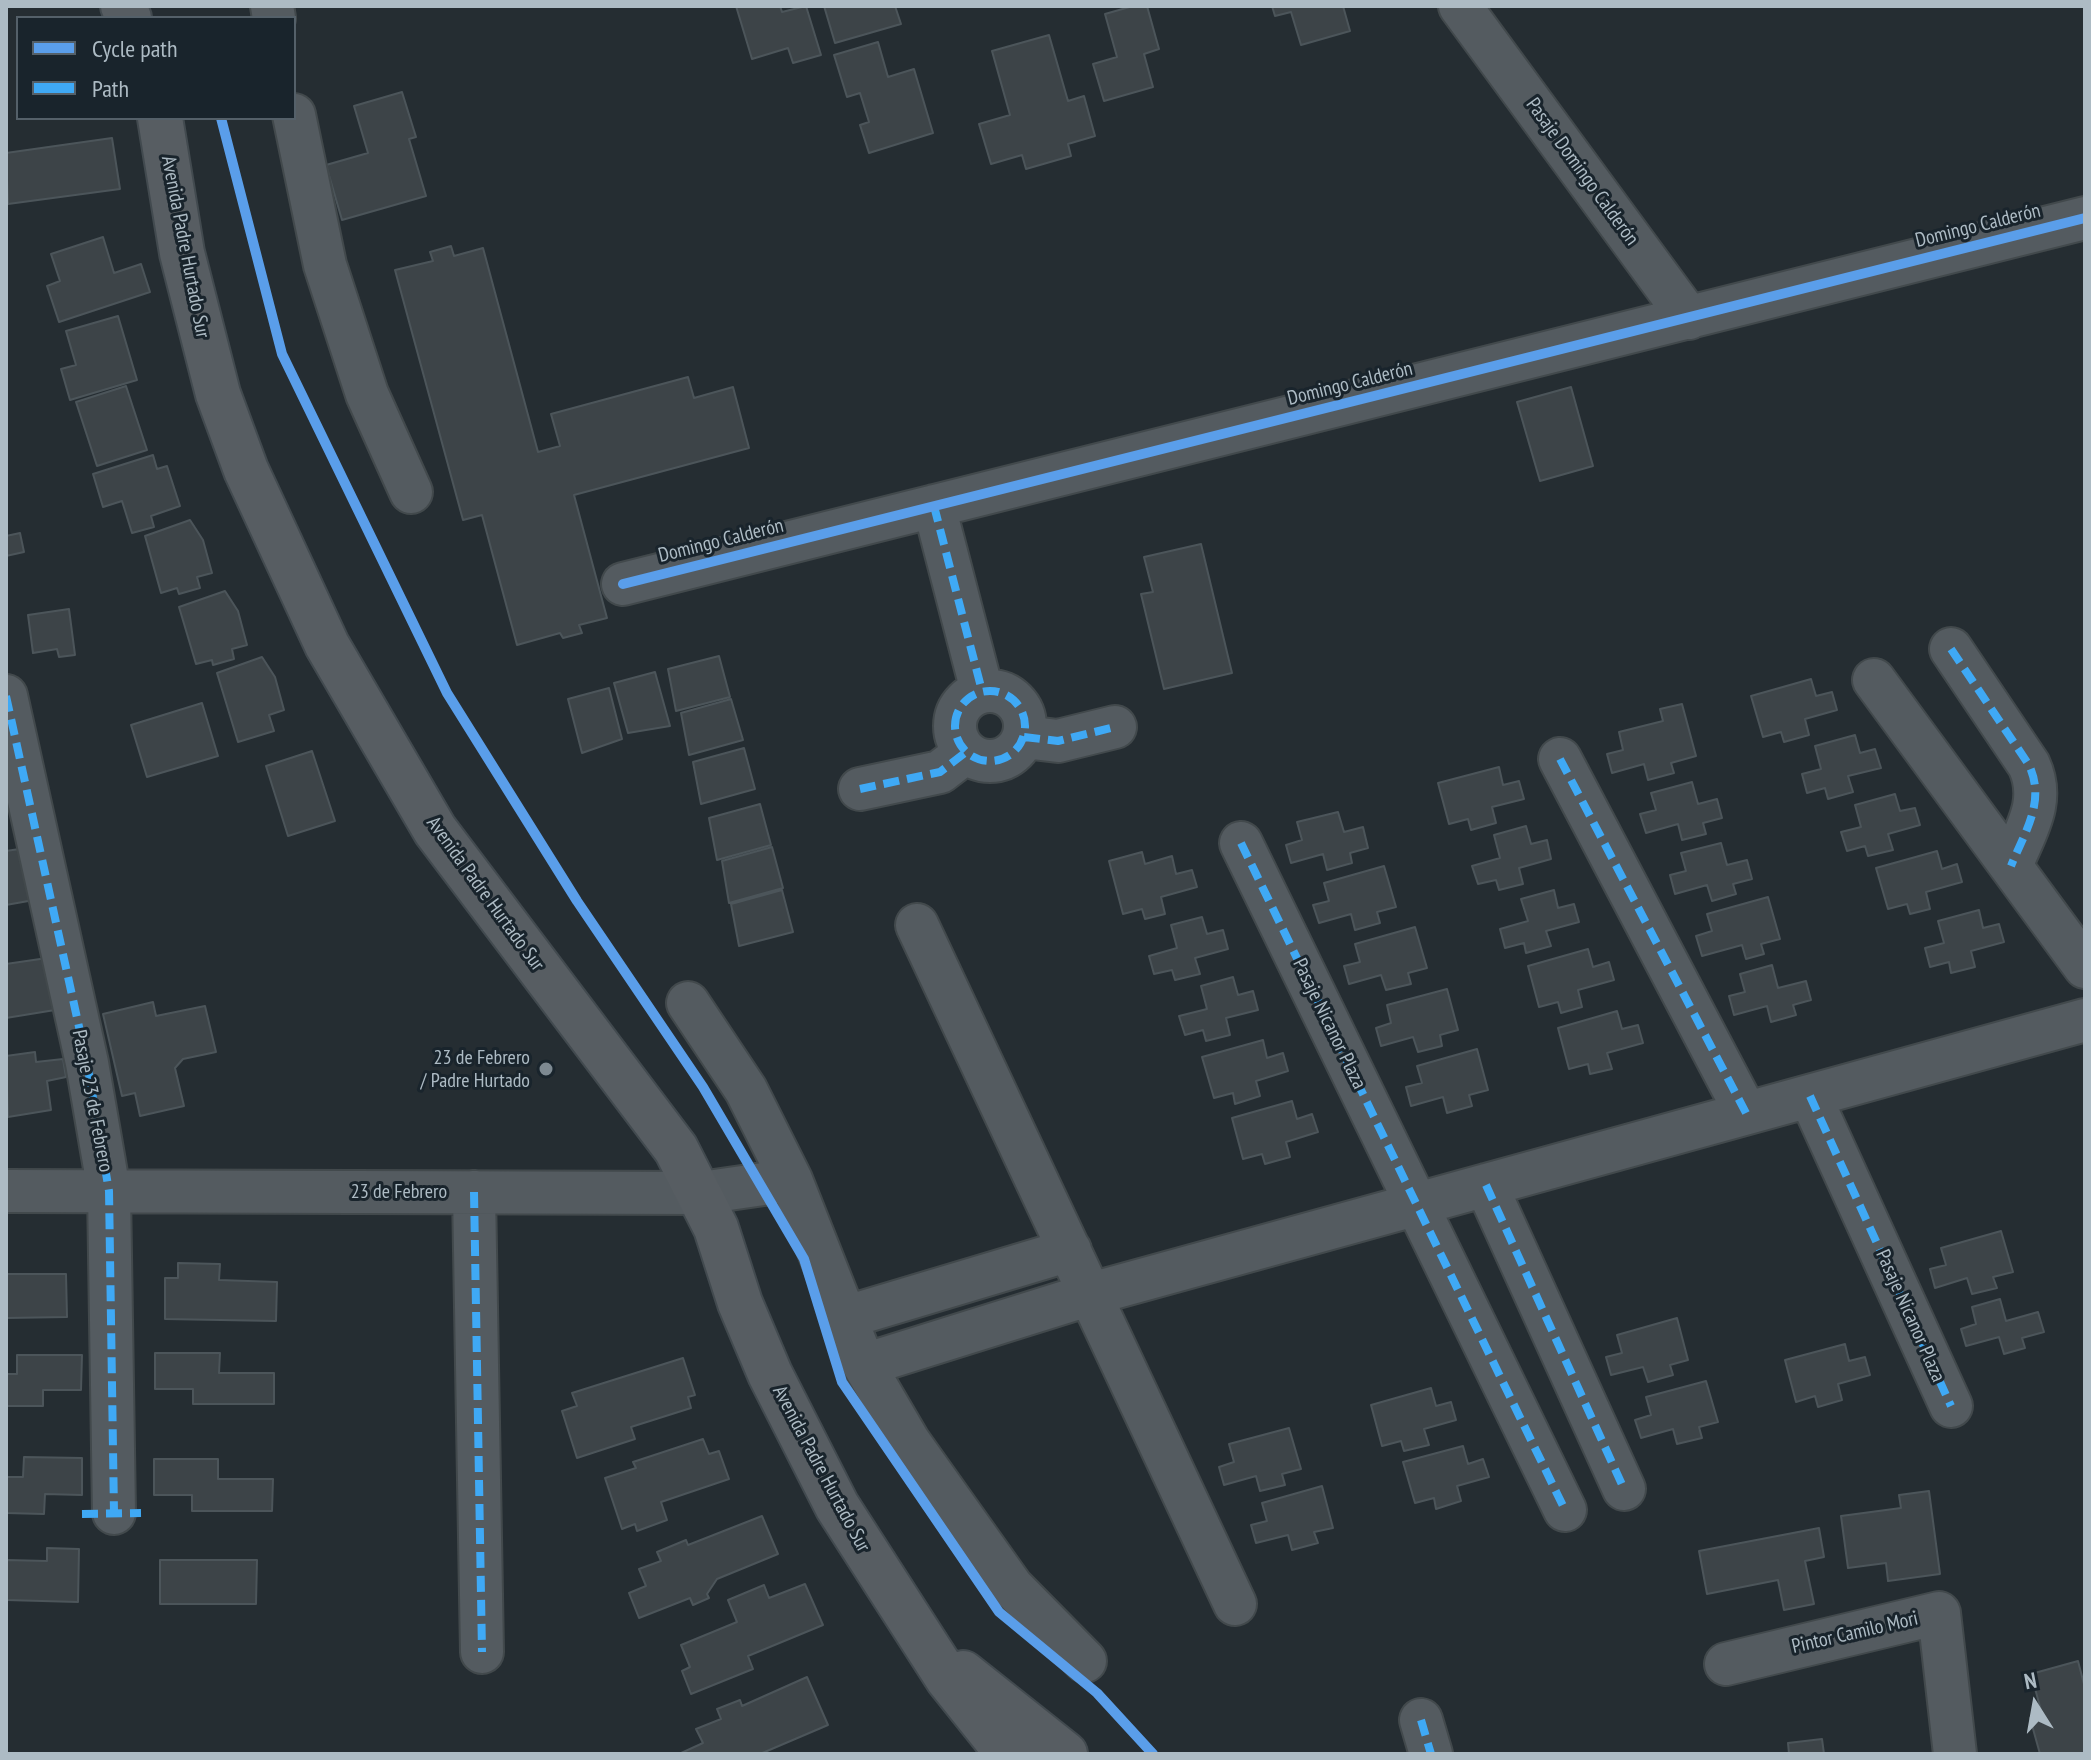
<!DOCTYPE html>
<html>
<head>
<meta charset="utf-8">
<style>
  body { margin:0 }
  #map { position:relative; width:2091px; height:1760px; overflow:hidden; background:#252d32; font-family:"PT Sans Narrow",sans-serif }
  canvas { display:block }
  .frame { position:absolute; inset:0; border:8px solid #adbbc4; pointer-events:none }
  .legend { position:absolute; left:16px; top:16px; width:280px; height:104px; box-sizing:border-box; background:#19242c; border:2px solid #546069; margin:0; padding:10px 14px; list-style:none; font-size:24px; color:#adbbc4 }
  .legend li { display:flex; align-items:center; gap:16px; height:40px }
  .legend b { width:40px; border:2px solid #546069 }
  .north { position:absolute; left:1995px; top:1664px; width:80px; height:80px; -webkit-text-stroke:6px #19242c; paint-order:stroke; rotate:349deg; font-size:22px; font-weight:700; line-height:32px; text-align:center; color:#adbbc4 }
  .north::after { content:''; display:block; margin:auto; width:28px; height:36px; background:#adbbc4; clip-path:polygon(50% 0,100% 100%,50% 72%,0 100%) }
</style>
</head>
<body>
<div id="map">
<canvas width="2091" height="1760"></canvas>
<div class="frame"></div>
<ul class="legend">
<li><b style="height:10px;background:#5a9eea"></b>Cycle path</li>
<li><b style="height:10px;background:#3fa9f5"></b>Path</li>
</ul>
<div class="north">N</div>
</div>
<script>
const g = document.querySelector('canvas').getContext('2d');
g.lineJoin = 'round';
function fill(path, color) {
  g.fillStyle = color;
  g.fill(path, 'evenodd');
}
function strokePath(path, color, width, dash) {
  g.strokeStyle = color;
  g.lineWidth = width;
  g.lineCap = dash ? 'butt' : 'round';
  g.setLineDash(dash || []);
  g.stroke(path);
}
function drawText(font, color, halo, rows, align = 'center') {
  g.font = font + ' "PT Sans Narrow",sans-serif';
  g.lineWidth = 6;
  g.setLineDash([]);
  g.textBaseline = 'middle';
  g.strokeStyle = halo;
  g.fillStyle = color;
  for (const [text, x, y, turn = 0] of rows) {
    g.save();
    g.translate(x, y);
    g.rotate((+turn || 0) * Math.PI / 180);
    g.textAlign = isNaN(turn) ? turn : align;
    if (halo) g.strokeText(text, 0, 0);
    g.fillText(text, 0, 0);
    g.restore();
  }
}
const building = new Path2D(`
  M736,6H780L782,12L806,6L821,55L793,63L788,48L752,59Z
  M824,6H895L901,24L835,43Z
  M1133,6H1147L1159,49L1144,54L1153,87L1104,101L1093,64L1117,57L1105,14Z
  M1272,6H1343L1350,31L1301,45L1291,12L1275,16Z
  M1049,35L1068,101L1084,96L1095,136L1068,144L1071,156L1026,169L1022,155L991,164L979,124L1010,115L992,51Z
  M878,42L888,77L914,69L933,133L869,153L860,125L869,122L860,93L847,97L834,55Z
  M402,92L416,137L409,139L426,196L342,220L326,165L368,153L354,106Z
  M112,138L120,189L8,204L6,153Z
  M103,237L114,273L141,264L150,292L59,322L47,286L60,281L51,254Z
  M451,246L454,256L483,248L538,452L560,446L551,414L688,377L694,398L733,387L749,448L574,495L607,618L579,625L582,633L563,638L560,633L517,645L482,515L463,520L395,270L433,261L430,252Z
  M118,316L137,380L70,400L61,369L76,365L66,331Z
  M126,386L147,450L97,466L76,402Z
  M1571,387L1593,466L1540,481L1517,402Z
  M153,455L157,469L167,466L180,506L151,516L154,527L132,533L122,501L103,507L93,474Z
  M190,520L203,540L212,573L197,577L200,588L179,594L177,588L161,593L145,536Z
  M20,533L24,552L6,556V536Z
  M1201,544L1232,673L1164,689L1141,594L1153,592L1144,557Z
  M225,591L238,611L247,645L232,649L234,659L213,665L212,660L196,664L179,607Z
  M69,609L75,655L59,657L57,649L33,653L28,615Z
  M719,656L730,697L676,711L668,669Z
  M262,657L275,677L284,710L269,715L274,731L238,742L217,673Z
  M655,672L670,726L628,733L614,683Z
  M1811,679L1816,696L1832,692L1837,710L1805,719L1809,735L1784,742L1781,732L1763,737L1751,696Z
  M609,688L622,739L582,753L568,699Z
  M731,699L743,740L689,755L681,713Z
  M202,703L218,756L147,777L131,725Z
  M1682,704L1696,756L1671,763L1674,773L1648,780L1644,764L1612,773L1607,754L1623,750L1619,732L1663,721L1660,709Z
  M1855,735L1860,753L1875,749L1881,768L1848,776L1853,792L1828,799L1825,788L1807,793L1802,774L1821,769L1815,746Z
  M744,748L755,789L701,804L693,762Z
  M312,751L335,821L288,836L266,766Z
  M1499,767L1503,785L1519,781L1524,799L1492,807L1496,823L1471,830L1468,819L1449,824L1438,783Z
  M1692,782L1698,804L1717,799L1722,818L1703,823L1706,834L1682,840L1678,824L1646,833L1640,814L1656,810L1651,793Z
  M1895,794L1900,811L1915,808L1920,825L1888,834L1893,850L1868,856L1865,846L1847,851L1841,832L1861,827L1855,805Z
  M760,804L771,845L717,860L709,818Z
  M1338,812L1344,832L1363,827L1368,848L1350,853L1352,863L1327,870L1323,854L1291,863L1286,845L1302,840L1297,822Z
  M1526,826L1531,844L1547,840L1551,859L1519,868L1523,884L1499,890L1496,880L1478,884L1472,866L1500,858L1494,835Z
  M1721,843L1727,865L1747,860L1752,879L1733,884L1736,894L1712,901L1707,885L1675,894L1670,875L1686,871L1681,853Z
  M772,847L783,888L729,903L722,861Z
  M26,848L34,900L6,905V851Z
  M1937,851L1942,869L1957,864L1962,882L1926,892L1930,909L1910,914L1907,904L1888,909L1876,868Z
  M1142,852L1145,864L1172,856L1176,874L1192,870L1197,887L1161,897L1165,914L1145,919L1142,909L1123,914L1109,861Z
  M1384,866L1396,907L1377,912L1380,923L1355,930L1351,914L1319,923L1313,905L1329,901L1324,883Z
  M782,890L793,932L739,946L731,904Z
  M1554,890L1558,908L1574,904L1579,922L1546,931L1551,946L1526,953L1524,943L1505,948L1500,929L1528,921L1521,899Z
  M1768,897L1780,939L1761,944L1764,954L1746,959L1742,945L1702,956L1696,936L1712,931L1707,914Z
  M1979,910L1983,928L1999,924L2004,942L1971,951L1975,967L1951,973L1949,962L1930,967L1925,948L1944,943L1938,921Z
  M1202,917L1207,934L1223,930L1228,949L1195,958L1200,974L1175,980L1172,970L1154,974L1149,956L1177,948L1171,925Z
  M1415,927L1427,968L1408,973L1411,984L1386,990L1381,975L1349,984L1344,966L1360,962L1355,944Z
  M1588,949L1593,967L1609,962L1614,980L1578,990L1582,1007L1561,1013L1558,1002L1539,1007L1528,966Z
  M47,958L55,1010L6,1018V964Z
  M1772,965L1778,988L1806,981L1811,1000L1793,1005L1796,1015L1771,1022L1767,1006L1734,1015L1729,996L1745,992L1740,974Z
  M1233,977L1238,995L1253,991L1258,1010L1226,1018L1230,1035L1206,1041L1203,1030L1185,1035L1179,1016L1207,1009L1201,986Z
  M1447,989L1458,1030L1440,1035L1442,1046L1418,1052L1413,1037L1381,1046L1376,1028L1391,1023L1387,1005Z
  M153,1002L156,1016L205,1006L216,1052L183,1059L175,1068L184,1106L140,1116L135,1093L122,1096L103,1014Z
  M1617,1011L1622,1029L1638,1025L1643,1043L1607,1053L1612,1069L1590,1074L1588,1064L1569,1069L1558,1028Z
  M1263,1040L1267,1058L1283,1053L1288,1071L1256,1081L1260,1096L1235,1104L1233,1093L1214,1098L1202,1057Z
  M1477,1049L1488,1090L1469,1095L1472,1106L1447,1113L1443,1097L1411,1106L1406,1087L1422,1083L1417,1066Z
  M35,1052L36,1062L63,1059L66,1077L47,1081L51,1110L8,1117L6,1056Z
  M1292,1101L1297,1119L1312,1114L1318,1132L1286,1142L1290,1157L1265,1164L1262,1154L1243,1159L1232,1118Z
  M2001,1231L2013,1272L1993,1277L1997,1288L1972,1294L1967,1278L1935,1288L1930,1269L1946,1265L1941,1248Z
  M178,1263L220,1264L219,1280L277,1282L276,1321L165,1319V1278H178Z
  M6,1274H66L67,1317L6,1318Z
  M2000,1299L2006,1321L2038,1312L2044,1332L2022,1338L2025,1348L2004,1354L1999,1337L1966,1346L1961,1329L1976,1324L1972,1307Z
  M1677,1318L1688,1360L1670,1365L1673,1375L1648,1382L1643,1367L1611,1375L1606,1357L1622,1353L1617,1335Z
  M1845,1344L1849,1361L1865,1357L1870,1375L1838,1384L1842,1400L1818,1407L1815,1396L1796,1402L1785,1360Z
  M155,1353H220L219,1373H274V1404H193V1389H155Z
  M17,1355H82L81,1390H43V1406H6V1374H17Z
  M683,1358L695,1395L688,1397L691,1408L631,1427L635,1439L577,1458L562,1411L577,1406L572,1393Z
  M1706,1381L1718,1422L1699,1427L1702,1438L1677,1444L1673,1429L1641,1438L1635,1420L1651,1415L1646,1397Z
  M1431,1388L1436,1406L1451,1402L1456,1420L1424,1429L1429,1445L1404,1451L1401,1441L1382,1446L1371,1405Z
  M1289,1428L1301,1469L1282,1474L1285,1485L1260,1491L1256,1476L1224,1485L1219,1467L1234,1462L1229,1444Z
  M703,1439L709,1454L719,1451L729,1479L661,1502L667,1520L637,1531L635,1524L622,1529L605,1478L636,1468L633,1462Z
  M1463,1446L1468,1464L1483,1459L1489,1477L1457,1486L1461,1501L1436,1509L1434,1498L1415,1503L1403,1462Z
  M24,1457L82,1458V1495L45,1494L44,1514L6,1513V1477H23Z
  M154,1459H218V1479H273L272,1511H192V1495H154Z
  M1322,1486L1333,1528L1314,1532L1318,1543L1292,1550L1288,1535L1256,1543L1251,1525L1267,1521L1262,1503Z
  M1929,1491L1940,1574L1888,1581L1886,1563L1848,1568L1841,1516L1901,1508L1899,1495Z
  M762,1516L778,1554L717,1579L707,1594L709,1598L693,1605L690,1598L639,1618L629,1593L646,1586L639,1569L661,1561L657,1552L686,1540L688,1545Z
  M1819,1528L1824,1557L1805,1561L1814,1604L1784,1610L1778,1580L1707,1594L1699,1551Z
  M47,1548L79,1549L78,1602L6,1600V1560L47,1561Z
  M160,1560H257L256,1604H160Z
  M805,1584L823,1625L748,1656L753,1669L691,1694L682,1671L690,1667L681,1645L737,1622L728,1600L764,1585L769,1598Z
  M2078,1661L2085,1688V1754H2040L2030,1718L2042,1714L2031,1674Z
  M807,1677L828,1725L760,1754H679L703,1743L696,1729L721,1719L717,1709L740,1700L742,1706Z
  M1822,1739L1824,1754H1789L1788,1743Z`);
const minor = new Path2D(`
  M272,6L274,18
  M1460,6L1689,318
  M294,115L325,265L367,394L411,492
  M934,506L982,691
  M623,584L2085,218
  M1951,649L2029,765C2046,802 2025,831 2011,866
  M1874,680L2085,967
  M955 726a35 35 0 1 1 70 0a35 35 0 1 1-70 0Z
  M6,696L87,1063L109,1191L114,1513
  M1024,737L1058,741L1115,727
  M1560,759L1746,1113
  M860,789L940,772L966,752
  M1241,843L1565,1510
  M917,925L1235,1604
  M688,1003L746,1090L791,1180L864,1365L909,1442L1012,1587L1085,1661
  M1810,1096L1951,1406
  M1486,1185L1624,1489
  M6,1191L701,1193L791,1180
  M474,1192L482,1652
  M843,1318L1070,1250
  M864,1365L1091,1294L2085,1020
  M1726,1664L1939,1613L1955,1754
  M1421,1720L1431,1754`);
const major = new Path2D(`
  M123,6L129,18
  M160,118L182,253L218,394L246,470L327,645L435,830L676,1149L716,1228L740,1303L770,1374L837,1506L948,1679L1008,1754
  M963,1673L1065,1754`);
const quiet = new Path2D(`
  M934,506L982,691
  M1951,649L2029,765C2046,802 2025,831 2011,866
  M955 726a35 35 0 1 1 70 0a35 35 0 1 1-70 0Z
  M6,696L87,1063L109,1191L114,1513
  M1024,737L1058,741L1115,727
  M1560,759L1746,1113
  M860,789L940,772L966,752
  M1241,843L1565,1510
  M1810,1096L1951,1406
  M1486,1185L1624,1489
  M474,1192L482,1652
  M82,1514L141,1513
  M1421,1720L1431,1754`);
const cycleway = new Path2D(`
  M221,118L282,354L447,693L577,901L703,1087L804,1259L842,1382L999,1612L1097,1693L1153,1754
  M623,584L2085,218`);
const markers = [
  [546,1069,8,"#7d8991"]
];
const streetNames = [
  ["Pasaje Domingo Calderón",1582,172,54],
  ["Domingo Calderón",1978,226,-14],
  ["Avenida Padre Hurtado Sur",185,247,79],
  ["Domingo Calderón",1350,384,-14],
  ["Domingo Calderón",721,541,-14],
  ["Avenida Padre Hurtado Sur",485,894,54],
  ["Pasaje Nicanor Plaza",1329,1024,64],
  ["Pasaje 23 de Febrero",92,1101,79],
  ["23 de Febrero",399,1192],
  ["Pasaje Nicanor Plaza",1910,1316,66],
  ["Avenida Padre Hurtado Sur",821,1469,62],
  ["Pintor Camilo Mori",1855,1633,-13]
];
const poiNames = [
  ["23 de Febrero",530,1058],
  ["/ Padre Hurtado",530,1081]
];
fill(building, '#3d4448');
strokePath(building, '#4c555a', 2);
strokePath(minor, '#42494c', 46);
strokePath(major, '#424a4f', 48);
strokePath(minor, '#545b60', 42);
strokePath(major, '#575d62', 44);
strokePath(quiet, '#3fa9f5', 8, [16, 8]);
strokePath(cycleway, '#5a9eea', 10);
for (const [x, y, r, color] of markers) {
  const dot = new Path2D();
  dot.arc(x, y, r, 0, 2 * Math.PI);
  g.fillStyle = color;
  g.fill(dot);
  strokePath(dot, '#19242c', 3);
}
drawText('20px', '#adbbc4', '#19242c', streetNames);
drawText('20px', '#adbbc4', '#19242c', poiNames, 'right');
</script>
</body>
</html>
